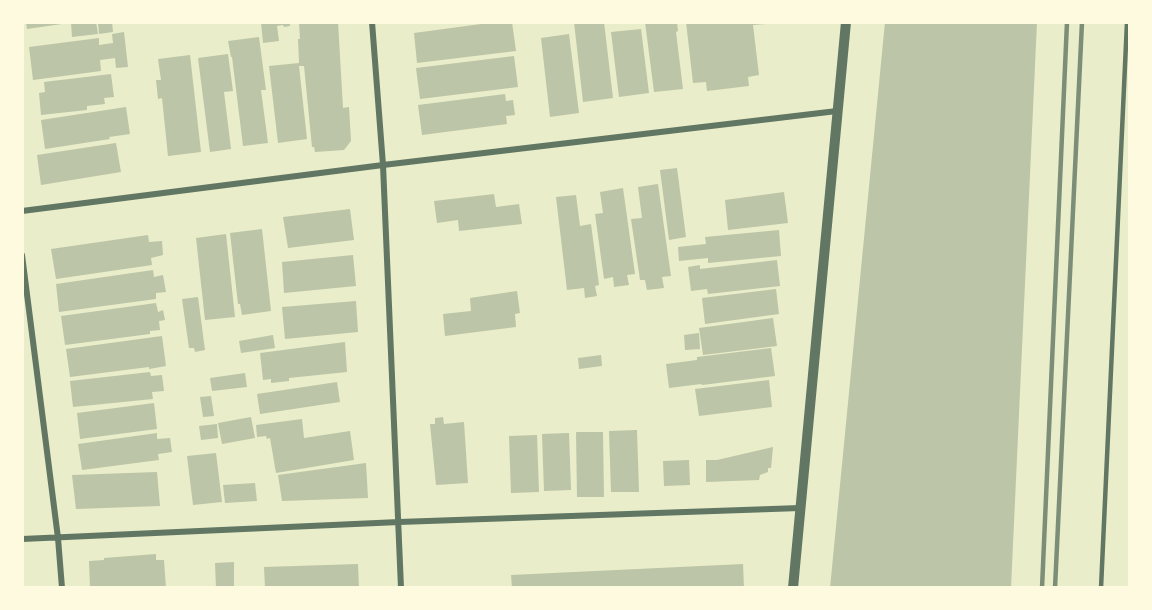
<!DOCTYPE html>
<html>
<head>
<meta charset="utf-8">
<style>
  body { margin:0 }
  #map { position:relative; width:1152px; height:610px; overflow:hidden; background:#e9edc9; font-family:Bitter,serif }
  canvas { display:block }
  .frame { position:absolute; inset:0; border:24px solid #fefae0; pointer-events:none }
</style>
</head>
<body>
<div id="map">
<canvas width="1152" height="610"></canvas>
<div class="frame"></div>
</div>
<script>
const g = document.querySelector('canvas').getContext('2d');
g.lineJoin = 'round';
function fill(path, color) {
  g.fillStyle = color;
  g.fill(path, 'evenodd');
}
function strokePath(path, color, width, dash) {
  g.strokeStyle = color;
  g.lineWidth = width;
  g.lineCap = dash ? 'butt' : 'round';
  g.setLineDash(dash || []);
  g.stroke(path);
}
const building = new Path2D(`
  M26,22H62V24L27,29Z
  M71,22H96L98,34L72,37Z
  M98,22H112L113,32L99,34Z
  M261,22H290V26L284,27L283,25L277,26L279,41L263,43Z
  M299,22H338L343,108L349,107L351,141L344,150L315,152L314,147H312L304,66H299L307,139L278,143L269,66L299,63L298,39H300Z
  M496,22H512L516,51L417,63L414,33Z
  M574,22H604L613,98L583,102Z
  M645,22H677L678,31L676,32L683,89L654,92Z
  M686,22H766V24L753,25L759,75L748,77L749,86L707,91L706,82L693,83Z
  M885,22H1037L1011,588H830Z
  M641,29L649,93L619,97L611,32Z
  M124,32L128,67L116,68L115,58L100,60L101,71L33,80L29,47L99,38V45L113,43L112,34Z
  M569,34L579,113L550,117L541,38Z
  M259,37L266,90H261L268,143L243,146L232,57H231L228,41Z
  M228,54L233,91L224,92L231,149L210,152L198,58Z
  M190,55L201,152L168,156L162,98L158,99L156,80H161L158,59Z
  M514,56L518,87L420,99L416,68Z
  M111,74L114,97L104,98L105,104L87,106V110L41,115L39,93L45,92L44,82Z
  M505,94L506,101L513,100L515,115L506,116L507,124L422,135L418,105Z
  M126,107L130,134L109,137L110,139L45,149L41,120Z
  M116,143L121,172L41,185L37,155Z
  M677,168L686,237L669,240L660,170Z
  M658,184L671,276L662,277L664,288L647,290L645,280H640L631,219L642,218L638,187Z
  M623,188L635,274L627,275L629,285L614,287L613,277L604,279L595,214L603,213L600,192Z
  M784,192L788,223L728,230L725,200Z
  M494,194L496,207L519,204L522,224L459,231L458,220L437,223L434,201Z
  M576,195L580,226L591,224L599,285L595,286L597,296L585,298L584,288L567,290L556,197Z
  M350,209L354,240L288,248L283,217Z
  M262,229L271,311L242,315L240,304H238L230,233Z
  M779,230L781,256L708,263V258L679,261L678,247L706,244L705,237Z
  M226,234L235,317L205,320L196,238Z
  M148,235L149,242L162,241L163,255L151,258L152,265L56,279L51,249Z
  M353,255L356,286L284,293L282,262Z
  M777,260L780,286L708,294L707,289L691,291L688,267L700,265V269Z
  M153,270L154,277L163,275L166,292L156,293V299L59,312L56,284Z
  M776,289L779,314L705,324L702,298Z
  M517,291L520,313L515,314L516,327L445,336L443,314L471,311L470,298Z
  M198,297L205,350L195,352L194,348H189L182,299Z
  M356,301L358,332L285,339L282,307Z
  M156,303L158,312L163,310L165,320L159,321L160,330L150,331V334L65,345L61,316Z
  M773,318L777,346L703,355L699,328Z
  M699,333L700,349L685,350L684,335Z
  M273,335L275,348L241,353L239,341Z
  M162,336L166,366L149,369V367L70,377L66,349Z
  M345,342L347,372L289,378V381L271,383V379L263,380L260,353Z
  M771,348L775,376L702,385L701,384L669,388L666,364L697,360V357Z
  M601,355L602,366L579,369L578,358Z
  M150,372L151,376L162,375L164,391L152,392L153,399L73,407L70,381Z
  M245,373L247,387L212,391L210,378Z
  M769,380L772,407L699,416L695,389Z
  M337,382L340,402L260,414L257,394Z
  M211,396L214,416L203,417L200,397Z
  M154,403L157,429L80,439L77,413Z
  M251,417L255,438L222,444L218,423Z
  M443,417L444,424L464,422L468,483L436,485L430,424H435V418Z
  M302,419L304,438L350,431L354,460L276,473L270,438L267,439L266,436L257,437L256,425Z
  M217,424L218,438L201,440L199,426Z
  M637,430L639,492H611L609,431Z
  M576,432H603L604,497H577Z
  M157,433V439L170,438L172,452L158,454L159,460L82,470L78,444Z
  M569,433L571,490L544,491L542,434Z
  M537,435L539,492L511,493L509,436Z
  M773,447L771,468H768V472L760,475L759,480L706,482V460H717Z
  M216,453L222,502L193,505L187,456Z
  M689,460L690,485L664,486L663,461Z
  M366,463L368,498L282,501L278,475Z
  M157,472L160,506L76,509L72,475Z
  M255,483L257,501L225,503L223,485Z
  M156,554V560H164L166,588H90L89,561L104,560V558Z
  M234,562V588H216L215,563Z
  M358,564L359,588H265L264,567Z
  M743,564L744,588H512L511,575Z`);
const service = new Path2D(`
  M1101,588L1127,22`);
const minor = new Path2D(`
  M372,22L383,165L401,588
  M22,211L383,165L837,111
  M22,255L58,538L62,588
  M22,539L399,522L800,508`);
const tertiary = new Path2D(`
  M793,588L846,22`);
const rail = new Path2D(`
  M1042,588L1067,22
  M1055,588L1082,22`);
fill(building, '#bcc5a7');
strokePath(service, '#617663', 4.5);
strokePath(minor, '#617663', 6);
strokePath(tertiary, '#617663', 10);
strokePath(rail, '#7c8e77', 4.5);
</script>
</body>
</html>
